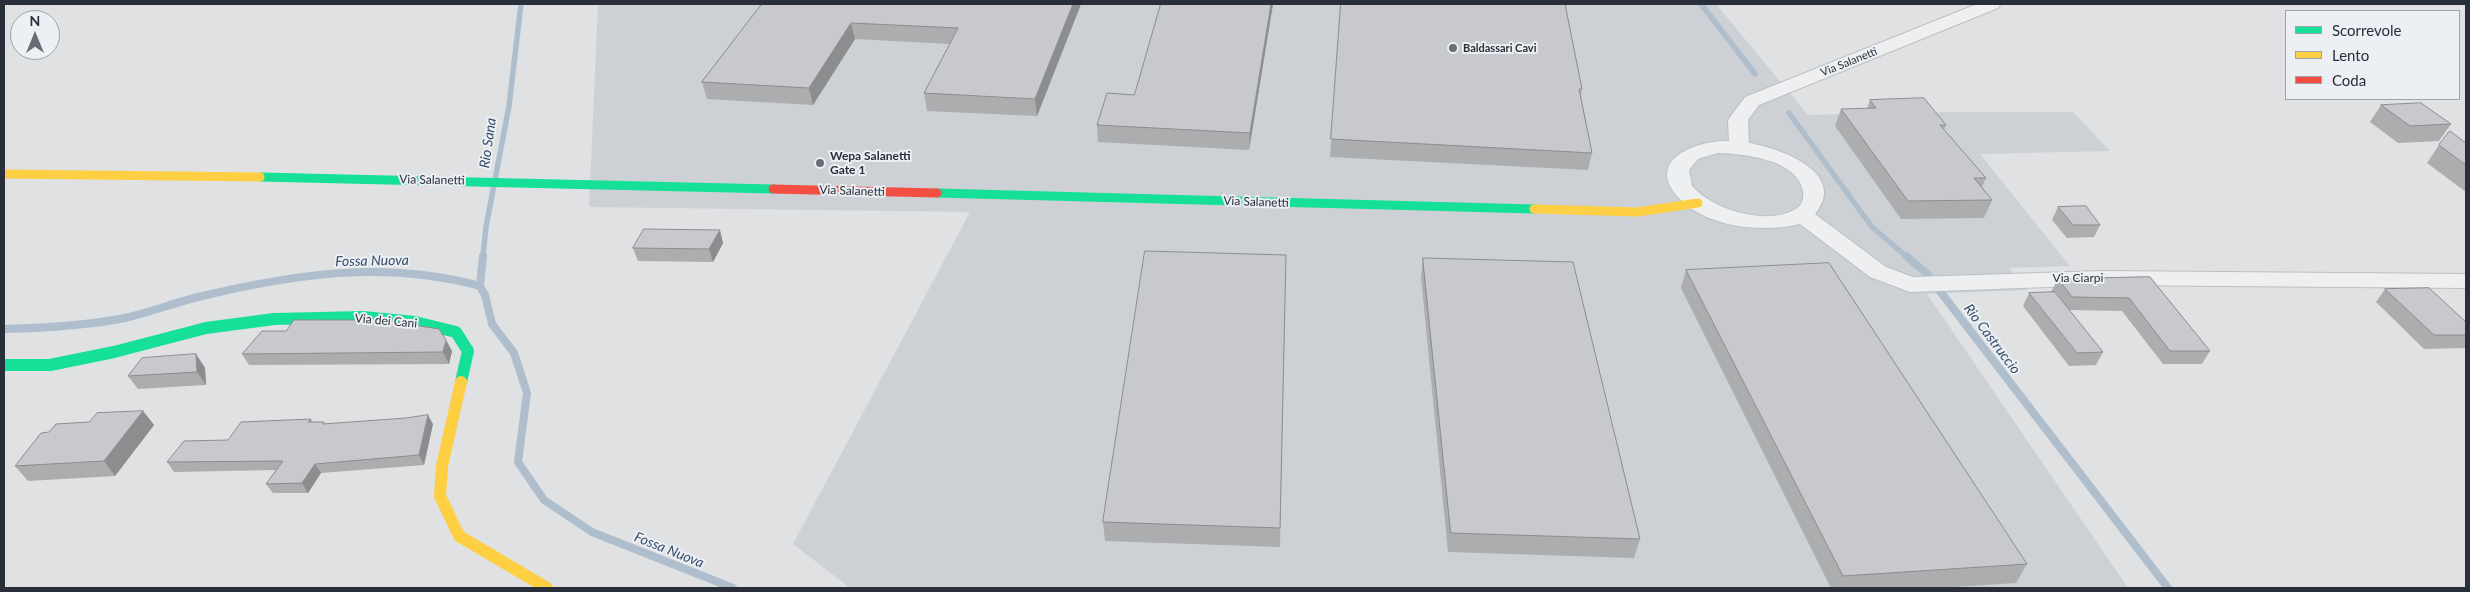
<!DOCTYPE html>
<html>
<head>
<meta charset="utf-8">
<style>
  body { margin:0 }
  #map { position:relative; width:2470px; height:592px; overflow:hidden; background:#dfe1e3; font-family:Lato,sans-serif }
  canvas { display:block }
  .frame { position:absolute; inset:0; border:5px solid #282f3a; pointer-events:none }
  .legend { position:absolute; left:2285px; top:10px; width:175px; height:90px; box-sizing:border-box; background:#eceff3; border:1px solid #9ea2a9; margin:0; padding:6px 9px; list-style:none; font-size:15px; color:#282f3a }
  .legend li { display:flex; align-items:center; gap:10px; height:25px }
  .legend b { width:25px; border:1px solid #9ea2a9 }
  .north { position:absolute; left:10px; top:10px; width:50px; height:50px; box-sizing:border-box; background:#eceff3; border:1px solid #9ea2a9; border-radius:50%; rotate:0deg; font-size:14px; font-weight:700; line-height:20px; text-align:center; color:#282f3a }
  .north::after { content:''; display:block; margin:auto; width:18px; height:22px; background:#686d75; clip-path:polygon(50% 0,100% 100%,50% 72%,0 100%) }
</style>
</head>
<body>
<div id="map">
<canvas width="2470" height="592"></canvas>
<div class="frame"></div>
<ul class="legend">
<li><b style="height:6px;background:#16e098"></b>Scorrevole</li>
<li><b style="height:6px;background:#ffcf43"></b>Lento</li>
<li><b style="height:6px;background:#f24e42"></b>Coda</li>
</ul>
<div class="north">N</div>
</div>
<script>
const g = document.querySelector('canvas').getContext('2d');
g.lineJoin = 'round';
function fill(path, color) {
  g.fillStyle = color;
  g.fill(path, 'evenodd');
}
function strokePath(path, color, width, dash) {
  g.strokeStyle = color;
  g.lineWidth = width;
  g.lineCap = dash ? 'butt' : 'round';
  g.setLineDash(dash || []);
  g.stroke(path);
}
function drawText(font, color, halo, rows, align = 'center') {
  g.font = font + ' Lato,sans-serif';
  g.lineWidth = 4;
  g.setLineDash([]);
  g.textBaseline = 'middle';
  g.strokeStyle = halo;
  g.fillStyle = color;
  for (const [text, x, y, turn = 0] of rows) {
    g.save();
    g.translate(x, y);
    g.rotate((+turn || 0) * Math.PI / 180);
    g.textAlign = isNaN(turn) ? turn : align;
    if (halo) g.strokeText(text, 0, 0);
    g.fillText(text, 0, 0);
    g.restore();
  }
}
const built = new Path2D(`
  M598,4H1716L1808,115L1947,112H2073L2110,151L1980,154L2070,266L2009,268L2027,290L1927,294L2128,588H850L793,544L970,212L589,207Z`);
const streamFar1 = new Path2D(`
  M1701,4L1755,74
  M1789,113L1872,227L1907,257
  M483,257L486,227L509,106L521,4`);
const stream = new Path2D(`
  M1906,256L1926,273L2168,588
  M480,286L483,256
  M4,329C44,328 85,326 125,318C150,312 174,303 198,297C294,274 384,260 480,286L485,295L492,324L514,353L527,393L518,462L544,500L592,532L733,588`);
const street = new Path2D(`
  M1977,4H2001L1998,8L1759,105L1748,120L1749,143C1780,148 1849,173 1815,214L1886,267L1913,277L2103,271L2466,274V288L2103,285L1910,292L1870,277L1800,224C1762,233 1705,228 1677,196C1645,158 1699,140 1729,141L1728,120L1745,97ZM1718,153C1744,154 1797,159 1803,191C1804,198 1802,205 1797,208C1769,227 1713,210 1692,186L1689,170L1698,159Z`);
const fastFar1 = new Path2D(`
  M260,177L773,189
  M937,193L1534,209`);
const fast = new Path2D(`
  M4,365H50L114,352L206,328L274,319L363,317L415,322L456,332L468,351L461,382`);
const slowFar1 = new Path2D(`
  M4,174L260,177
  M1534,209L1637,212L1698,203`);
const slow = new Path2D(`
  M461,382L442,466L440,496L459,536L547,588`);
const jam = new Path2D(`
  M773,189L937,193`);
const wall = new Path2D(`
  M762,4H1081L1037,116L927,111L924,93L950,44L855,39L813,105L707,99L702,82Z
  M1273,4L1249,150L1098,142L1097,125L1134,95Z
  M1341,4L1582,89L1581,96L1592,153L1588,170L1330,157Z
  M1870,100L1946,125L1944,130L1986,178L1982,187L1992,200L1984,218L1901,219L1835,126L1841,109H1867Z
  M2381,105L2451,124L2439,141L2398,143L2370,122Z
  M2466,143V192L2427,163L2439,145Z
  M2058,207L2100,225L2094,237L2067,238L2052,220Z
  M723,243L713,262L638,261L633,248Z
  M1286,255L1280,547L1105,541L1103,522Z
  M1423,258L1640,539L1634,558L1448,552L1421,277Z
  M1686,270L2027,564L2016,583L1937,588H1831L1681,288Z
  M2150,277L2210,351L2202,364H2163L2122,311L2069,310L2103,352L2096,365L2069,366L2023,306L2029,293H2052L2051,292L2058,279Z
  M2385,289L2466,322V348L2424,349L2376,302Z
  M452,351L449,364L249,365L242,354Z
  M196,354L205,368L206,385L138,389L128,376Z
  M143,411L154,425L115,476L28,481L15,466L49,432L89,422Z
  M311,419L313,422L326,424H433L424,465L321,473L308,493H273L266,484L276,470L174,472L167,462L228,440Z`);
const shadedWall = new Path2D(`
  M1073,4H1081L1037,116L1035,99Z
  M1271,4H1273L1249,150L1250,133Z
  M851,23L855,39L813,105L809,88Z
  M720,230L723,243L713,262L709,249Z
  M446,340L452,351L449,364L443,352Z
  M196,354L205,368L206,385L197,372Z
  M143,411L154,425L115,476L104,461Z
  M428,415L433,424L424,465L419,455Z
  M315,464L321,473L308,493L302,483Z`);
const building = new Path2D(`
  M762,4H1073L1035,99L924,93L958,28L851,23L809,88L702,82Z
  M1161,4H1271L1250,133L1097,125L1107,93L1134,95Z
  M1341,4H1565L1582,89H1579L1592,153L1331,139Z
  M1924,98L1946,125H1940L1986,178H1974L1992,200L1908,201L1841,109L1876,108L1870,100Z
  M2421,103L2451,124L2410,126L2381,105Z
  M2450,131L2466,143V165L2439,145Z
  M2086,206L2100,225H2073L2058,207Z
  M644,229L720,230L709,249L633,248Z
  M1145,251L1286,255L1280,528L1103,522Z
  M1423,258L1573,262L1640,539L1451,533Z
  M1829,263L2027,564L1843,576L1686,270Z
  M2150,277L2210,351H2170L2129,298L2072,297L2058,279Z
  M2429,288L2466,322V335H2434L2385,289Z
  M2055,292L2103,352L2077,353L2029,293Z
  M294,320H383L439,329L446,340L443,352L242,354L262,331H286Z
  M196,354L197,372L128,376L142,358Z
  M143,411L104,461L15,466L41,433L49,432L56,424L89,422L97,413Z
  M428,415L419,455L315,464L302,483L266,484L283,461L167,462L184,441L228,440L241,422L311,419L308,422H324L323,424L406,418Z`);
const markers = [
  [1453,48,5,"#686d75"],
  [820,163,5,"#686d75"]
];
const farPoinames = [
  ["Baldassari Cavi",1463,48]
];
const farStreetnames = [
  ["Via Salanetti",1849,62,-22]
];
const poiNames = [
  ["Wepa Salanetti",830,156],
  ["Gate 1",830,170]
];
const streetNames = [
  ["Via Salanetti",432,180,1],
  ["Via Salanetti",852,191,2],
  ["Via Salanetti",1256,202,2],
  ["Via Ciarpi",2078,278],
  ["Via dei Cani",386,321,5]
];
const waterNames = [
  ["Rio Sana",488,143,-82],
  ["Fossa Nuova",372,261,-1],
  ["Rio Castruccio",1992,339,53],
  ["Fossa Nuova",669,550,22]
];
fill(built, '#cdd1d6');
strokePath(streamFar1, '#afbecc', 5.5);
strokePath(stream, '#afbecc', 8);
strokePath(street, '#bdbfc1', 2);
fill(street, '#eeeff0');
strokePath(fastFar1, '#16e098', 9);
strokePath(fast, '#16e098', 12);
strokePath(slowFar1, '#ffcf43', 9);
strokePath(slow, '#ffcf43', 12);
strokePath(jam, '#f24e42', 9);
fill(wall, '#abadaf');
fill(shadedWall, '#8b8d8f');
fill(building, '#c7c9cc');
strokePath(building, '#8b8d8f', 1);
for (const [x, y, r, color] of markers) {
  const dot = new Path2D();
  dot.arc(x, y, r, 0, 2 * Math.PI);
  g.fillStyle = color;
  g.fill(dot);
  strokePath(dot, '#eceff3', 2);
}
drawText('bold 11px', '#282f3a', '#eceff3', farPoinames, 'left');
drawText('11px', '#282f3a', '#eceff3', farStreetnames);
drawText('bold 12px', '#282f3a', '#eceff3', poiNames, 'left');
drawText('12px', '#282f3a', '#eceff3', streetNames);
drawText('italic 14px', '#364e6a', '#eceff3', waterNames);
</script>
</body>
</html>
